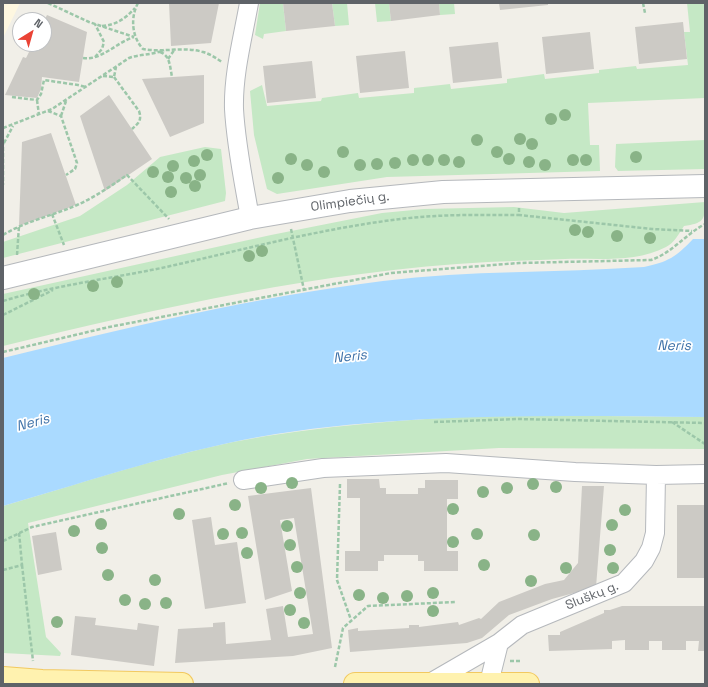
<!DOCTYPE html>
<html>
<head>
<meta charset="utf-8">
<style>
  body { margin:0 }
  #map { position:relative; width:708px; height:687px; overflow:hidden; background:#f1efe8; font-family:"Space Grotesk",sans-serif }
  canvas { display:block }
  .frame { position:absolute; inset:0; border:4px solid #5f6368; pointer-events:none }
  .north { position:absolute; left:12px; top:12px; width:40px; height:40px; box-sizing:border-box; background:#fff; border:1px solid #bfc1c3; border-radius:50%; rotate:37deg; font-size:11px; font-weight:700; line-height:16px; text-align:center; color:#5f6368 }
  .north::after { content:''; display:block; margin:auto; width:14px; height:18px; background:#ea4335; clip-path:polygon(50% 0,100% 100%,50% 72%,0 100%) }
</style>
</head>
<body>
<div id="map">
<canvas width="708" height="687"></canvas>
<div class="frame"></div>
<div class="north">N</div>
</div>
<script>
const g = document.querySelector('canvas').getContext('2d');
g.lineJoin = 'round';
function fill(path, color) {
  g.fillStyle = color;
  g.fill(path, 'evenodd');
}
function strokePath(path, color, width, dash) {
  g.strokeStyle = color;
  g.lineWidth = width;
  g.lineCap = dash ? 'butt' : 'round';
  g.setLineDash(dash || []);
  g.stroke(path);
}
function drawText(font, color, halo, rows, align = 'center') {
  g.font = font + ' "Space Grotesk",sans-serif';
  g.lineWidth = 3.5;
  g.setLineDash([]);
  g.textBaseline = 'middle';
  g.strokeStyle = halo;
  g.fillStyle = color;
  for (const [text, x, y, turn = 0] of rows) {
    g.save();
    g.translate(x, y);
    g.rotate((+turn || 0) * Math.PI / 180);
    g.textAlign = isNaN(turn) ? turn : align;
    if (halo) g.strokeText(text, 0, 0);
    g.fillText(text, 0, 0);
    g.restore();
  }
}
const commercial = new Path2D(`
  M3,3H20L3,38Z`);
const green = new Path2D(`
  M260,3H283L286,31L264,34L263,39L255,35Z
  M332,3H347L349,25L335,26Z
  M375,3H389L391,21L377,22Z
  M439,3H454L455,14L440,15Z
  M687,3H705V98L588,103L590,145H599L600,171L387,177L277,194L267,189L254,135L250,91L262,85L267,106L321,101L322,98L358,93L359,98L414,93V88L450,84L451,89L507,83V79L544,74L545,79L599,73V70L636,66L637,69L688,65L684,32H690Z
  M705,140V169L618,171L615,167L616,144Z
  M205,147L221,149L226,193L225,201L3,258V242L80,216L127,185L160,157Z
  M705,202C705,221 703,223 684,226C679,234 674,243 666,247C636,263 598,258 565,259C539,260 514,261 488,262C323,271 163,307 3,346V294L271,235L382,213L424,209L514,207L564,213Z
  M501,415L705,417V449L499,448L307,459L222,475L28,523L46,637L61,653L60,656L3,653V506C79,484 155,458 233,442C322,425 411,419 501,415Z`);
const water = new Path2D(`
  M693,239H705V417C561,416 419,412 276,434C183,449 93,480 3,506V358C129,327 254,297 383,281C470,270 557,273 644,267C668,262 676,257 693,239Z`);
const building = new Path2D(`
  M169,3H219L211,43L171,46Z
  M283,3H332L335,26L286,31Z
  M389,3H439L440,15L391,21Z
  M499,3H548V5L500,10Z
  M47,15L87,32L79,82L42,77L41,89L37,98L5,95L23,57L26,58L33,44H44V21Z
  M683,22L687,59L639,64L635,27Z
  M590,32L594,69L546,74L542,37Z
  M498,42L502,78L453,83L449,47Z
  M405,51L409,88L360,93L356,56Z
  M312,61L316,98L267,103L263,66Z
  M204,75V123L170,137L142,79Z
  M109,95L152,159L105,191L80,116Z
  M51,133L76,205L19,226L22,142Z
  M347,479H379L380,488H386V494H418V488H425V480H458V499H447V551H458V571H424V561H418V555H384V561H378V571H345V551H360V498H347Z
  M582,486H604L596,587L552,599L509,615L482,638L467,643L350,652L348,630L358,628V631L409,628V625H419V627L458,622L459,625L479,618L481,619L499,602L545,584L564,580L578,563Z
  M311,488L332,648L293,656L175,663L178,629L213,627V623L225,622L226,644L271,640L266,609L283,606L288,637L313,634L294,518L280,520L292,591L265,600L248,496Z
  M677,505H705V578H677Z
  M211,517L215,545L237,542L246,603L205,609L192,520Z
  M56,532L62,570L38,575L32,536Z
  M622,606H705V651H698L699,641H686V650H662V641H649V650H625V640L612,641V649L549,651L548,635H560V632L604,613V610H610Z
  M75,616L96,618L95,625L137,630L138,623L159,626L154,666L71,655Z`);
const path = new Path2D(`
  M48,3L89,22L134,37
  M138,3C130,18 132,37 143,49C163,53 183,46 203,52C210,54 216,58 222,62
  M643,3L645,13
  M102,26C116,25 125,19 135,8
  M160,52C170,55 170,67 172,77
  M95,57L102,49L104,42L95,24
  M83,58C101,61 117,42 134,37
  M168,59L175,49
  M103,76L114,77L116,67
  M114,77L139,111C142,120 139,123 132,129
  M12,97L37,100L41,94L44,80L78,85L86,87
  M37,100L39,115
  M48,111L61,116L77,163L75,169L66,175
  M61,116L66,101
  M3,128L52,109L129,58C140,54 153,55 164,50
  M3,141V185
  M4,143L13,126
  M519,208V215L652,229L692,231
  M52,214L64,245
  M291,229L304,290
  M3,235C26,221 52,216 77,205C95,197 111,186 127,175L169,219
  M17,255L19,226
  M3,301C59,284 118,278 175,265C250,248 324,228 401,219C440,214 480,215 519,215
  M3,315L53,290
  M3,352L109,327L391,273L519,263L651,260C672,253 686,234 705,224
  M434,422L518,419L705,423
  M672,422L705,444
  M340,484L337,580L351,620
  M3,541L32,527L229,483
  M22,565L33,661
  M3,570L22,565L19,532
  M510,661H522
  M335,667L343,628L368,606L456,602`);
const minor = new Path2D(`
  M249,3C243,37 233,74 234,109C236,146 244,183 250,218
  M243,480L323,468L446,463L575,472L656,475L705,474
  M430,683L499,643L522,625L624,583L644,561L651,548L655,533L656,475
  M489,683L499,643`);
const tertiary = new Path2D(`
  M3,278L250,218L350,201L443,192L705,186`);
const primary = new Path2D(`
  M3,678L42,681L182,684
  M355,684H528`);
const trees = [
  [565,115],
  [551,119],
  [520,139],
  [477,140],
  [532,144],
  [343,152],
  [497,152],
  [207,155],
  [636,157],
  [291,159],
  [509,159],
  [413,160],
  [428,160],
  [444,160],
  [573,160],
  [586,160],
  [194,161],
  [459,162],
  [529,162],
  [395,163],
  [377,164],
  [307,165],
  [360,165],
  [545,165],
  [173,166],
  [153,172],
  [324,172],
  [200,175],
  [168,177],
  [186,178],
  [278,178],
  [195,186],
  [171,192],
  [575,230],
  [588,232],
  [617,236],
  [650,238],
  [262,251],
  [249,256],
  [117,282],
  [93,286],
  [34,294],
  [292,483],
  [533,484],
  [556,487],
  [261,488],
  [507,488],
  [483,492],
  [235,505],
  [453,509],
  [625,510],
  [179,514],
  [101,524],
  [612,525],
  [287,526],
  [74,531],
  [242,533],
  [223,534],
  [477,534],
  [534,535],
  [453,542],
  [290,545],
  [102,548],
  [610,550],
  [247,553],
  [484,565],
  [297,567],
  [566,568],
  [613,568],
  [108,575],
  [155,580],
  [531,581],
  [300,593],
  [433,593],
  [359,595],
  [407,596],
  [383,598],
  [125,600],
  [166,603],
  [145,604],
  [290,610],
  [433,611],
  [57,622],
  [304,623]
];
const streetNames = [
  ["Olimpiečių g.",350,202,-8],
  ["Sluškų g.",592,596,-22]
];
const waterNames = [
  ["Neris",674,346],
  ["Neris",350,357,-6],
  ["Neris",33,423,-15]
];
fill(commercial, '#fef7e0');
fill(green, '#c5e8c5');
fill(water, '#aadaff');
fill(building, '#cccac5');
strokePath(minor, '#b5b8bc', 20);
strokePath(tertiary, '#b5b8bc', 24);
strokePath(primary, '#f2c960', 24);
strokePath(path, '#9cc7a9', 2.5, [4, 2]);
strokePath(minor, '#fff', 18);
strokePath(tertiary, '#fff', 22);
strokePath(primary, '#fff2af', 22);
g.fillStyle = '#89b387';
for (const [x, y] of trees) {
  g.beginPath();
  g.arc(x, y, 6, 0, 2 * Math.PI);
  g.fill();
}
drawText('13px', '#5f6368', '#fff', streetNames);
drawText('italic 14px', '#4174aa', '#fff', waterNames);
</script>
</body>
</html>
